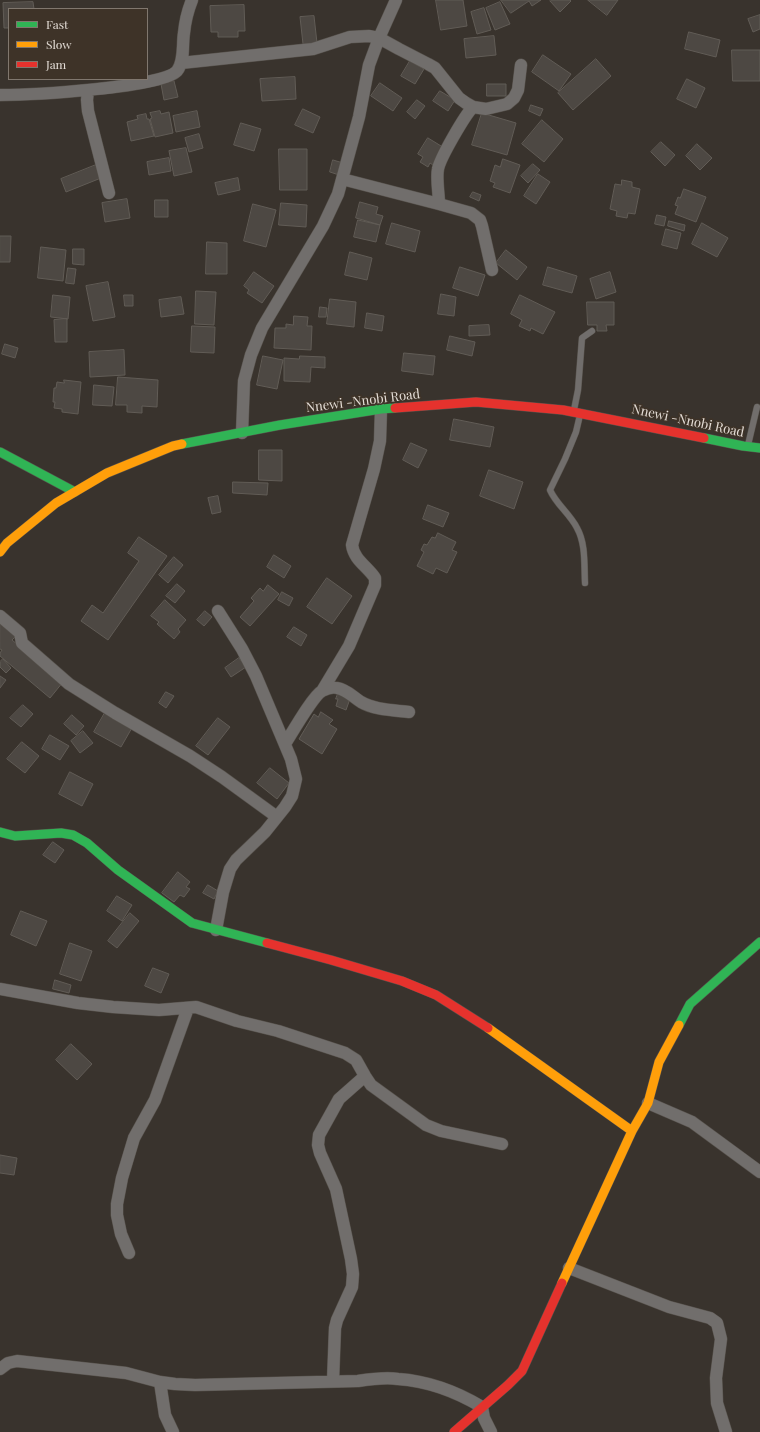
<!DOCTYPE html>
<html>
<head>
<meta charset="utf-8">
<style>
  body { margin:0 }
  #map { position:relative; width:760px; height:1432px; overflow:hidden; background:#39332d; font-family:"Playfair Display",serif }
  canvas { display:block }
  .legend { position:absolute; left:8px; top:8px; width:140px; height:72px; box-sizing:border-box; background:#3e3328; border:1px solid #80776e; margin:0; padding:5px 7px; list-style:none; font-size:12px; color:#e4ddd6 }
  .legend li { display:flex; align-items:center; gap:8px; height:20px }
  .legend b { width:20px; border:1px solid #80776e }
</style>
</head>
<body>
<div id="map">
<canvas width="760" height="1432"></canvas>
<ul class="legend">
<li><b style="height:5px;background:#30b455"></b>Fast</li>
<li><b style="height:5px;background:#ff9f0a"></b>Slow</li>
<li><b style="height:5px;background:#e5322d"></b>Jam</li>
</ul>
</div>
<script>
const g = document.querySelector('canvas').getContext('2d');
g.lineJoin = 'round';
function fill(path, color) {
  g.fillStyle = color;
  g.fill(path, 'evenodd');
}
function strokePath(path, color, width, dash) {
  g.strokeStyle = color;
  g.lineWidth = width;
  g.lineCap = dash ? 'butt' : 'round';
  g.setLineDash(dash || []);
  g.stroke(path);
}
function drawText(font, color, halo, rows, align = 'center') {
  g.font = font + ' "Playfair Display",serif';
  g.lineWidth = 3.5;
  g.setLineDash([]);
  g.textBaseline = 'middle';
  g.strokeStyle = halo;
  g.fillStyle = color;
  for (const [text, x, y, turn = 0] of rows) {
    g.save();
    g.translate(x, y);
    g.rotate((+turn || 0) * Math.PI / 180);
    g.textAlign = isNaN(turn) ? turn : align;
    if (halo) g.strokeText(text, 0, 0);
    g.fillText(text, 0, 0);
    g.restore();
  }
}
const building = new Path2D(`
  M436,0H463L467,26L441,30Z
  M501,0H541L532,6L529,1L511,13Z
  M551,0H570L571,1L560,12L550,1Z
  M588,0H618L607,15Z
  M33,2L34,9H9V28H4L3,3Z
  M500,2L510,24L495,30L486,8Z
  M244,5L245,31H238V37H218V32H211L210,6Z
  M484,8L491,30L477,34L471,12Z
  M760,15V29L753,32L748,19Z
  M314,16L317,43L303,44L300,17Z
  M689,32L720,40L716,57L685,49Z
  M494,36L496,55L466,58L464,39Z
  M732,50H760V81H733Z
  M543,55L571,74L559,91L532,72Z
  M596,59L611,76L573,110L558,93Z
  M410,61L424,69L415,84L401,76Z
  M295,77L296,99L262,101L260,79Z
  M687,79L705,88L696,108L677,99Z
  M174,81L178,97L164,100L161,84Z
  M380,83L402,98L393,111L371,96Z
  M487,84H506V96H487Z
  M440,91L455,100L448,111L433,101Z
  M417,100L425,106L415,119L407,112Z
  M531,105L543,109L540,116L529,111Z
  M303,109L320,117L313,133L295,125Z
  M160,111L161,114L169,112L173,133L155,137L150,119L152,118L150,113Z
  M197,111L200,127L176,132L173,116Z
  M482,113L516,123L507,155L472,145Z
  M146,114L147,119H149L154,136L131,141L127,122L138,119L137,116Z
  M542,120L563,139L544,162L522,144Z
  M241,123L261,129L254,151L234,145Z
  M199,134L203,148L189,152L185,138Z
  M428,138L446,149L436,167L430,163L428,167L420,162L423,157L418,154Z
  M661,142L675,155L665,166L651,152Z
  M697,144L712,158L700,170L686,156Z
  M186,148L192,172L174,176L169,151Z
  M279,149H307V190H280Z
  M169,158L171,171L149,175L147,162Z
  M503,159L520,165L510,193L493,187L495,183L490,181L495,165L500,167Z
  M333,160L343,163L339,175L330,172Z
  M533,164L540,170L528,183L521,176Z
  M96,165L101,178L66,192L61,179Z
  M538,174L550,182L536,204L524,196Z
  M238,178L240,190L218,195L215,183Z
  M622,180L632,182V187L640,189L635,214L628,213L627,218L616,216L617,211L610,209L615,184L621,185Z
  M684,189L706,197L696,222L675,214L678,206L675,205L678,197L680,198Z
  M473,192L481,195L479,201L470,197Z
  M127,199L130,218L105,222L102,203Z
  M155,200H168V217H155Z
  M360,202L378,207L376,214L383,216L380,225L356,218Z
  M281,203L307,205L306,227L279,225Z
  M253,204L276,210L266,247L244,241Z
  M657,215L666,217L664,226L655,224Z
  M358,220L380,225L376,242L354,237Z
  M669,221L685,225L684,231L668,226Z
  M392,223L420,231L415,252L386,244Z
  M702,223L728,238L717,257L692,244Z
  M666,229L681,233L677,249L662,245Z
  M0,236H11L10,262H0Z
  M207,242L227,243V274H206Z
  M41,247L66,250L63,281L38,278Z
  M73,249H84V265L73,264Z
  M506,250L527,267L517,280L496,263Z
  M350,252L372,258L367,280L345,275Z
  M460,267L485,275L478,296L453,288Z
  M548,267L577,276L572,293L543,285Z
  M68,268L76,269L74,284L66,283Z
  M254,272L274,286L262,303L247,293L249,290L244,286Z
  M610,272L616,292L596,299L590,279Z
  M108,282L115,317L93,321L86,286Z
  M196,291L216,292L214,325L195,324Z
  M441,294L456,297L454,316L438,314Z
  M53,295L70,297L68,319L51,317Z
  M124,295H133V306H125Z
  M520,295L555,312L543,334L531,328L530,331L519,326L522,320L511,314Z
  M181,297L184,314L161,317L159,300Z
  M330,299L356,302L354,327L327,324Z
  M587,302H614V325H606L607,331H597V325H588Z
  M320,307L327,308L326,317H319Z
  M367,313L384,316L382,331L365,328Z
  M294,316L308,317L307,326H312L311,350L274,348L275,328H286V324L293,325Z
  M67,319V342H55L54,320Z
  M489,325L490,335L469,336V326Z
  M192,326L215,327L214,353L191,352Z
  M450,336L475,342L472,356L447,350Z
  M5,344L18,348L15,358L2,354Z
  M124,350L125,375L90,377L89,352Z
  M404,353L435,356L433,375L402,371Z
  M263,356L283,360L277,389L257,385Z
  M300,356L325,357V368L311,367L310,382L284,381V358L299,359Z
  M118,377L158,380L157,407L142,406V413L127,412V405H116Z
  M64,380L81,382L78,414L62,412V409L54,408L55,402H53L54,388H56L57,382L64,383Z
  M94,385L114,387L112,406L93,405Z
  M454,419L494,427L490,447L450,440Z
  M411,443L427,450L418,468L403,460Z
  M259,450H282V481L259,480Z
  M489,470L523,482L514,509L480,496Z
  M233,482L268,483L267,495L233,493Z
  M218,496L221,512L212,514L208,498Z
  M428,505L449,513L443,527L423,519Z
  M438,533L456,542L452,550L457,552L447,573L436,568L433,574L417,566L424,552L421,550L424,544L427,545L432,537L435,538Z
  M139,537L167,556L108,640L81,621L92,605L103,613L139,561L128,553Z
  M274,555L291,566L284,578L267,567Z
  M174,557L183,565L168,583L159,575Z
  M327,578L352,596L332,624L307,607Z
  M177,584L185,591L175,603L166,596Z
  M268,585L279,594L250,626L240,617L254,601L251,598L260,588L263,591Z
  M282,592L293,598L289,606L278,600Z
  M165,600L186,620L178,629L180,632L174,639L157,624L159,622L151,616Z
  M205,611L212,617L204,626L197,620Z
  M0,621L17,635L12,640L63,682L50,698L0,656V653L2,650L0,649Z
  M294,627L307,635L301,646L287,637Z
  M239,658L246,667L231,677L225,668Z
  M3,659L11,668L6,673L0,667V662Z
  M0,676L6,680L0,688Z
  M339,691L351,696L346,710L336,706L338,699H336Z
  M166,692L174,696L166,708L159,703Z
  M23,705L33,714L21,727L10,718Z
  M106,711L133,726L121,747L94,732Z
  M321,712L333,720L329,724L337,729L322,754L299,739L314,714L318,717Z
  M72,715L84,726L76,735L64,724Z
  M218,718L230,727L208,755L196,746Z
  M83,731L93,743L80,753L71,741Z
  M50,735L69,746L60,760L42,749Z
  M22,742L39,756L25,773L7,759Z
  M270,768L289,783L277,799L257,783Z
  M70,772L93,784L82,806L59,794Z
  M53,842L64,850L55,863L43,855Z
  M178,872L190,882L186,887L190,889L184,897L180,895L174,902L162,893Z
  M208,885L218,891L214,899L203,893Z
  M117,896L132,905L122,921L107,911Z
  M21,911L47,921L36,946L11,935Z
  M130,913L139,921L117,948L108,941Z
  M70,943L92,951L81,981L60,974Z
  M153,968L169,974L161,993L145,986Z
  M55,980L71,985L69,993L53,989Z
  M71,1044L92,1064L77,1080L56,1060Z
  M0,1155L17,1158L14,1175L0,1173Z`);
const lane = new Path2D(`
  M574,410L578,390L582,338L592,331
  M580,415L576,432L565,459L550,490C556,504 570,514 577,528C586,544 584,565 585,583
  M748,445L757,407`);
const street = new Path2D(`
  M181,63L313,49L350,37L369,36L379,38L399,49L428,64L435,68L459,98L466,103L473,107L486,109L507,104L514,98L518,90L521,65
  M88,90L87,100L88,111L109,193
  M0,95C28,95 162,88 177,71C185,61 182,44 184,33C185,22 188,10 192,0
  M342,179L439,204L471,213L480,220L482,226L492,270
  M439,204C439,194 436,178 438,169C440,158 465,115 473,107
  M242,433L244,381L251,355L262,328L323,226L338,194L359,117L369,65L379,38L396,0
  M0,616L20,633L22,643L69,684L115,713L190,756L222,777L277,817
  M322,691L349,646L375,585V578C367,566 354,560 352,545L374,469L380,441L381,409
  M285,744C292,733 313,696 322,691C326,689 333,687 337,688C346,689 353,697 361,702C375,710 393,710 409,712
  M216,930L223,892L230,869L236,860L265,832L285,807L292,796L296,779L291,759L256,676L242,649L218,611
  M0,989L78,1003L113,1007L159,1010L196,1007L237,1021L278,1031L345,1053L356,1060L365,1076L371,1085L426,1125L441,1131L502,1144
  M648,1103L692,1122L760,1172
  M129,1253L121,1234L117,1215V1204L122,1178L134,1138L155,1100L188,1008
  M569,1268L669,1307L710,1318L717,1323L721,1339L716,1378L717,1403L726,1432
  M0,1369L8,1363L17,1361L126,1373L160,1382L175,1384L195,1385L358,1381C371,1379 385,1377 398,1379C427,1381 457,1392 482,1407L484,1418L491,1432
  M333,1381L335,1328L337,1320L352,1287L353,1274L351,1259L336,1189L320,1153L318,1145L319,1135L339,1099L365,1076
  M160,1382L165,1415L173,1432`);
const fast = new Path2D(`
  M704,438L743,446L760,448
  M182,444L280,425L381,409L395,408
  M0,452L75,492
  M0,832L15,836L61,833L73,835L87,843L118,870L192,923L267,943
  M679,1025L690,1004L760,942`);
const slow = new Path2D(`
  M0,552L7,543L56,503L107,473L173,446L182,444
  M488,1028L632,1131
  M562,1283L632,1131L648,1103L659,1062L679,1025`);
const jam = new Path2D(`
  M395,408L476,402L563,410L704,438
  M267,943L331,960L402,981L436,995L488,1028
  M454,1432L508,1385L522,1371L562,1283`);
const streetNames = [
  ["Nnewi -Nnobi Road",363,401,-7],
  ["Nnewi -Nnobi Road",688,421,12]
];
fill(building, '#4d4843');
strokePath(building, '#615c56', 1);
strokePath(lane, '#57524c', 7);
strokePath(street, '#57524c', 13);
strokePath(fast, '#57524c', 10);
strokePath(slow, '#57524c', 10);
strokePath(jam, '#57524c', 10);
strokePath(lane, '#716e6c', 6);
strokePath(street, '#716e6c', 12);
strokePath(fast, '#30b455', 9);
strokePath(slow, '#ff9f0a', 9);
strokePath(jam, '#e5322d', 9);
drawText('13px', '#e4ddd6', '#3e3328', streetNames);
</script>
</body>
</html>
